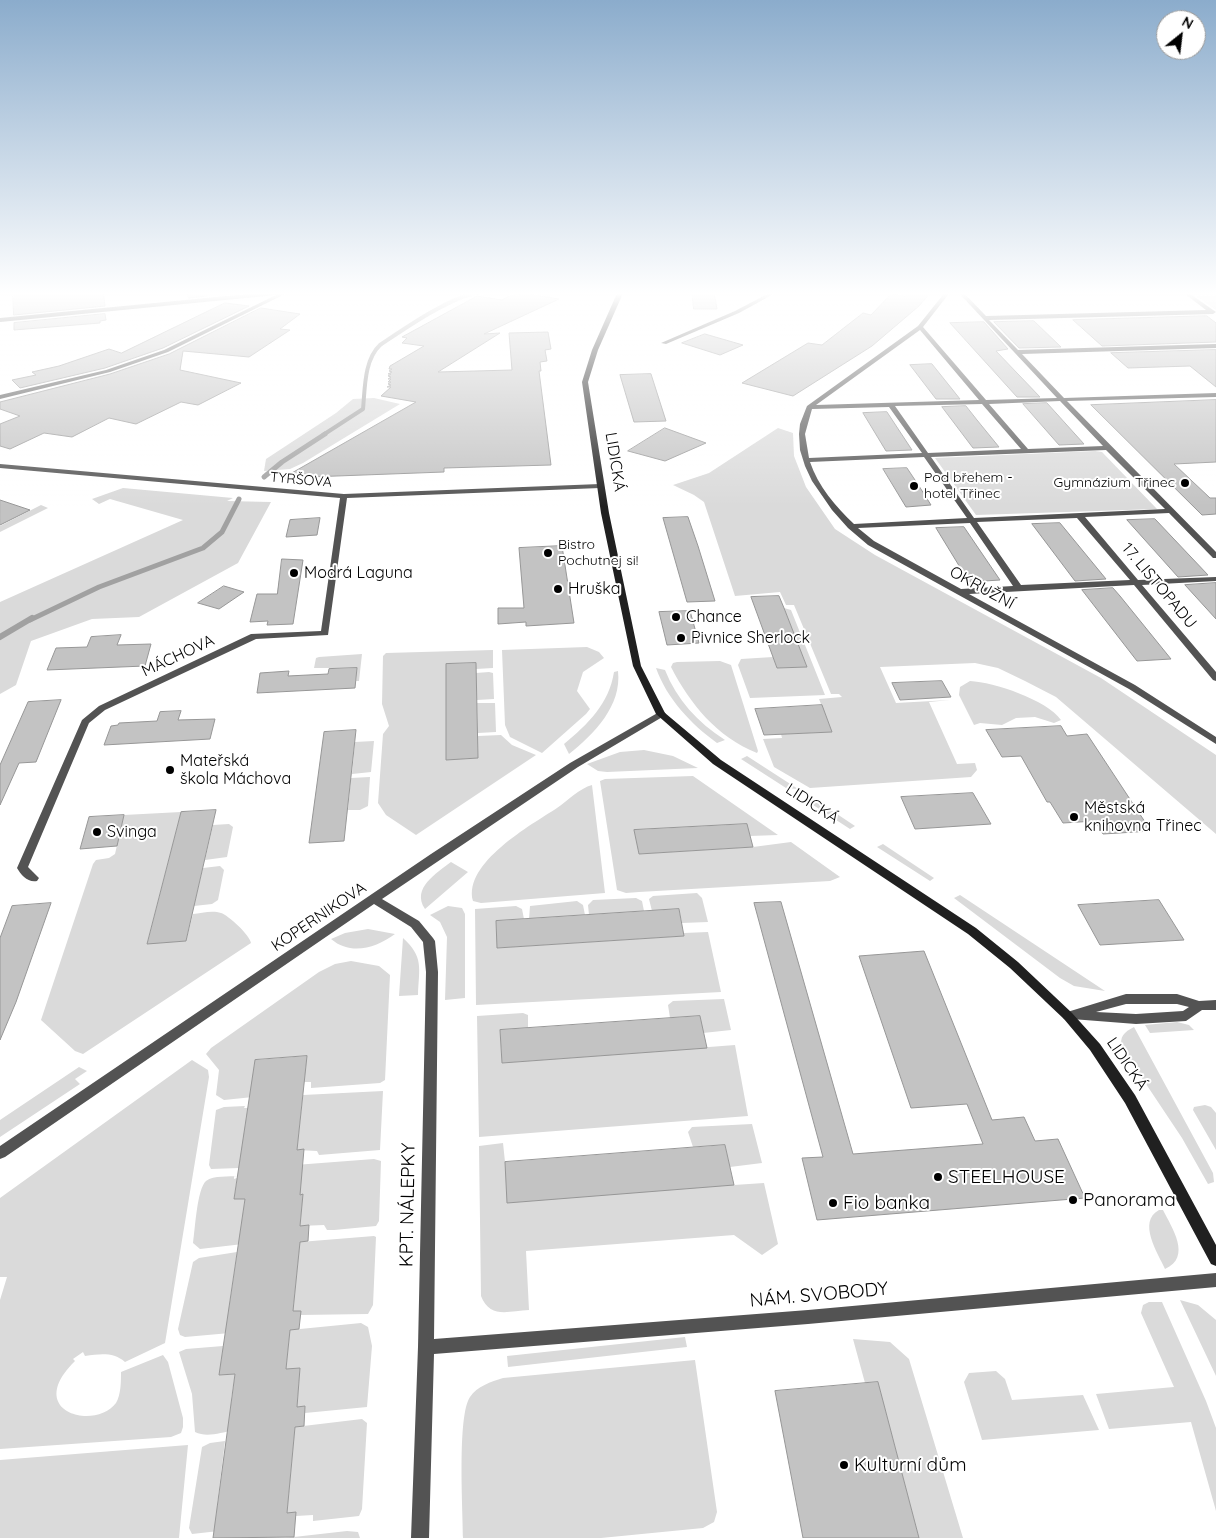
<!DOCTYPE html>
<html>
<head>
<meta charset="utf-8">
<style>
  body { margin:0 }
  #map { position:relative; width:1216px; height:1538px; overflow:hidden; background:#fff; font-family:Quicksand,sans-serif }
  canvas { display:block }
  .north { position:absolute; left:1156px; top:10px; width:50px; height:50px; box-sizing:border-box; background:#fff; border:1px solid #999; border-radius:50%; rotate:29deg; font-size:14px; font-weight:700; line-height:20px; text-align:center; color:#000 }
  .north::after { content:''; display:block; margin:auto; width:18px; height:22px; background:#000; clip-path:polygon(50% 0,100% 100%,50% 72%,0 100%) }
</style>
</head>
<body>
<div id="map">
<canvas width="1216" height="1538"></canvas>
<div class="north">N</div>
</div>
<script>
const g = document.querySelector('canvas').getContext('2d');
g.lineJoin = 'round';
function fill(path, color) {
  g.fillStyle = color;
  g.fill(path, 'evenodd');
}
function strokePath(path, color, width, dash) {
  g.strokeStyle = color;
  g.lineWidth = width;
  g.lineCap = dash ? 'butt' : 'round';
  g.setLineDash(dash || []);
  g.stroke(path);
}
function drawText(font, color, halo, rows, align = 'center') {
  g.font = font + ' Quicksand,sans-serif';
  g.lineWidth = 4;
  g.setLineDash([]);
  g.textBaseline = 'middle';
  g.strokeStyle = halo;
  g.fillStyle = color;
  for (const [text, x, y, turn = 0] of rows) {
    g.save();
    g.translate(x, y);
    g.rotate((+turn || 0) * Math.PI / 180);
    g.textAlign = isNaN(turn) ? turn : align;
    if (halo) g.strokeText(text, 0, 0);
    g.fillText(text, 0, 0);
    g.restore();
  }
}
const green = new Path2D(`
  M1189,291H1216V310Z
  M374,398L400,404L303,463L290,469L264,471L266,459L336,413L353,399Z
  M778,428L793,433L794,456L806,487L835,529L875,555L1101,678L1216,755V834L1056,697L1025,681L998,668L975,663L880,667L896,703L950,700L929,702L957,764L975,763L977,770L971,777L810,788L774,767L763,739L782,738L781,734L832,732L819,699L842,697L839,694H831L794,605H786L780,592L735,596L704,502L694,495L673,485L709,473Z
  M1095,451L1102,452L1157,509L976,515L935,458Z
  M123,488L233,498L227,501L271,502L238,563L139,617L92,619L31,641L16,685L0,694V602L183,520L110,499L99,504L92,499Z
  M41,505L48,508L0,532V526Z
  M784,608L791,610L825,695L750,698L738,665L741,659L773,657L777,668L807,667Z
  M587,647L599,652L604,658L583,672L577,691L590,709L586,714L542,753L510,737L505,725L502,650Z
  M493,650V668L476,669V663L446,664V759L478,758V736L501,735L512,745L536,755L416,835L386,815L378,803L383,734L389,726L382,704L383,656L386,653Z
  M362,654L359,681H356L357,668H314L316,658L319,657Z
  M720,661L731,665L758,751L757,753C717,737 690,704 671,667L673,663L677,662Z
  M656,668L665,670C677,700 697,722 725,740L717,743C691,724 667,699 656,668Z
  M618,671C622,706 594,734 569,754L564,744C588,724 609,704 614,672Z
  M489,672L493,673L494,699L477,700L476,673Z
  M970,681C994,682 1047,700 1061,720L1054,723L1035,717L1016,718L1002,725L980,723L974,725L959,695L960,687Z
  M477,703H495L496,732L478,733Z
  M374,741L371,772L352,774L355,742Z
  M644,750L673,756L698,768L607,772L598,771L587,764L620,752Z
  M747,756L798,789L786,788L741,759Z
  M693,776L778,835L750,836L746,824L635,830L639,854L753,847L791,842L840,877L830,881L639,892L626,893L617,890L600,781L605,779Z
  M370,777L368,806L360,810H348L351,778Z
  M592,785L605,893L481,903L473,901C463,863 531,825 557,808C567,801 580,788 592,785Z
  M810,796L855,826L850,829L804,799Z
  M181,812L147,943L186,941L193,914C201,913 213,910 221,913C228,915 250,935 251,943L83,1054L75,1051L41,1020L93,864L96,860L109,858L115,854L124,815Z
  M229,824L233,827L227,857L205,860L213,825Z
  M883,844L934,878L930,881L877,847Z
  M451,862L468,872L425,909C411,888 437,873 451,862Z
  M220,866L224,870L218,900L212,904L194,906L203,868Z
  M697,893L702,898L708,922L682,923L679,909L652,911L649,899L653,896Z
  M960,895L1105,991L1074,986L1060,978L954,898Z
  M636,898L642,901L644,911L589,915L588,905L593,900Z
  M577,901L583,905L585,915L529,919L530,906Z
  M448,906L462,908L465,914V998L445,1000L447,937L440,922L430,915Z
  M516,906L522,909L524,919L496,921L498,948L684,936V933L708,932L721,992L476,1005L475,909Z
  M368,929L395,934C376,948 351,956 331,939L345,933Z
  M403,938C424,957 419,968 418,995L399,996Z
  M351,961L379,966L390,975L385,1080L380,1083L311,1088V1082H304L307,1056L259,1059L255,1060L253,1097L224,1100L216,1095L219,1070L206,1054L211,1048L319,972L335,964Z
  M724,999L731,1030L703,1033L700,1016L670,1018L668,1005L673,1001Z
  M523,1013L528,1015V1028L500,1030L502,1063L735,1045L748,1116L479,1137L477,1016Z
  M1177,1022L1189,1025L1194,1030L1150,1033L1145,1025Z
  M1134,1027L1213,1173L1214,1182L1208,1184L1182,1138L1122,1048C1119,1037 1124,1032 1134,1027Z
  M192,1060L208,1070L209,1077L165,1343L125,1362C113,1352 101,1354 85,1356L83,1352L73,1359L75,1361C23,1412 95,1431 116,1403C121,1395 121,1381 121,1372L163,1355L168,1362L183,1418V1427L181,1433L171,1437L0,1449V1300L7,1277H0V1198Z
  M79,1067L87,1071L75,1079L80,1084L0,1137V1120Z
  M383,1091L380,1150L319,1155L317,1151L297,1150L303,1095Z
  M1205,1105L1211,1107L1216,1113V1150L1193,1110L1194,1107Z
  M245,1106L244,1108H248L239,1168L211,1169L209,1165L216,1110L224,1107Z
  M752,1124L762,1163L730,1167L725,1145L693,1147L688,1132L692,1127Z
  M503,1143L505,1162L734,1185L764,1183L778,1244L762,1255L734,1235L526,1251L529,1310C508,1311 490,1319 481,1296L479,1146Z
  M374,1159L381,1161L379,1221L376,1226L334,1230H327L324,1225L300,1226L303,1194L292,1195L295,1165Z
  M234,1176V1179L237,1178L234,1198L245,1199L242,1221L243,1244L200,1249L193,1243C195,1230 197,1189 206,1181C214,1175 229,1177 238,1176Z
  M1159,1210H1163C1172,1228 1192,1257 1165,1269C1158,1253 1137,1222 1159,1210Z
  M374,1236L376,1237L373,1305L368,1314L300,1315V1311H293L300,1242Z
  M237,1252L229,1306H234L230,1333L185,1337L180,1335L178,1329L193,1262L199,1258Z
  M1180,1300L1198,1305L1216,1320V1376Z
  M1162,1302L1206,1401L1216,1428V1511L1191,1422L1109,1429L1096,1394L1174,1387L1141,1313L1143,1305L1149,1302Z
  M361,1323L368,1327L372,1346L367,1407L305,1413V1406L297,1407L300,1368L286,1369L290,1330Z
  M685,1337L687,1347L508,1367L507,1356Z
  M853,1339L890,1342L909,1359L963,1538H919L878,1382L865,1383Z
  M223,1346L220,1375L235,1374L231,1400L232,1431C222,1432 207,1438 195,1432L192,1394L179,1352L186,1349Z
  M695,1360L717,1512L714,1522L703,1528L601,1538H463C463,1510 457,1416 470,1397C477,1386 491,1382 503,1378Z
  M996,1371L1005,1379L1012,1400L1083,1395L1099,1430L982,1440L964,1382L969,1373Z
  M362,1419L367,1423L362,1509L359,1516L313,1521V1515L296,1516L287,1513L295,1427Z
  M225,1441L217,1506H222L219,1531L192,1534L189,1528L202,1447L210,1443Z
  M188,1445L179,1538H0V1460Z
  M347,1531L358,1532L360,1538H285Z`);
const streamFar2 = new Path2D(`
  M323,435L363,409C365,389 364,360 380,345C404,329 443,302 471,294C483,291 497,292 509,291`);
const streamFar1 = new Path2D(`
  M264,477L282,462L325,434
  M30,620L99,587L203,548L222,532L239,499`);
const stream = new Path2D(`
  M0,637L32,618`);
const building = new Path2D(`
  M13,291H67V294L103,291L105,306L14,315Z
  M187,291H206L207,296L189,298Z
  M692,291L714,292L717,309H694Z
  M910,291H932L919,306L872,346L793,396L742,383L808,343L822,345L863,313L871,315L891,294L906,296Z
  M522,293L559,299L484,334L500,333L438,372L512,370L509,333L548,332L551,349L545,350L547,361L540,362L541,371H539L551,465L444,468V472L283,478L416,402L381,396L391,387H387L391,385L388,384L391,382H388L391,379H388L391,377L388,376L391,374H388L392,372L389,371L392,369H389L390,366L424,346L402,343L407,338L402,337L477,296L502,300L511,295L518,296Z
  M225,303L249,306L163,348L105,368L20,388L12,380L36,375L32,372L59,366L109,349L121,353Z
  M261,308L300,314L280,329L290,330L249,357L183,351L180,370L241,383L198,405L181,402L136,424L109,418L72,437L44,433L10,449L0,446V424L20,416L0,409V402L110,374L169,354Z
  M105,314L106,320L100,321V323L14,330V323Z
  M1207,316L1216,323V342L1102,346L1073,320Z
  M1034,321L1061,347L1019,348L994,322Z
  M984,322L1008,349L996,351L1040,397H1017L950,323Z
  M705,334L743,345L720,355L682,343Z
  M1216,350V387L1190,366L1128,368L1111,353Z
  M932,364L960,399H936L910,365Z
  M651,374L666,421L634,422L620,375Z
  M1216,400V462L1174,464L1210,498H1216V514L1202,515L1091,405Z
  M1047,403L1084,444L1059,445L1023,404Z
  M966,406L977,420L999,447L973,448L942,407Z
  M887,412L912,450L886,451L863,413Z
  M665,428L706,443L665,461L628,451Z
  M907,468L919,486L931,505L906,507L883,469Z
  M0,500L30,510L0,525Z
  M688,517L698,546L715,601L687,602L663,518Z
  M320,518L317,535L286,537L290,520Z
  M1155,519L1208,575L1178,577L1127,520Z
  M1060,523L1106,579L1075,581L1032,524Z
  M964,527L1000,580L969,582L936,528Z
  M562,546L574,623L526,626V622L498,624V608H524L519,548Z
  M282,559L303,560L293,624L267,625L268,621L250,622L257,594H277Z
  M1216,583V619L1185,585Z
  M224,586L244,592L219,609L198,603Z
  M1113,588L1120,596L1171,659L1137,661L1082,590Z
  M779,596L784,608L807,667L777,668L751,597Z
  M690,611L699,643L667,645L659,612Z
  M121,635L117,645L151,644L145,666L47,670L56,648L87,647L91,637Z
  M476,663L478,758L446,760V664Z
  M357,668L355,688L257,693L260,673L289,671L288,676L328,674L329,669Z
  M942,681L951,697L900,700L892,683Z
  M61,700L36,762L19,763L0,805V765L28,702Z
  M822,705L832,732L764,735L755,709Z
  M181,711L178,720L215,719L210,739L104,745L111,726L118,725L119,723L157,721L160,712Z
  M1061,726L1067,736L1087,734L1151,831L1103,834L1095,821L1063,823L1050,802H1047L1021,756L1002,757L986,730Z
  M356,730L344,841L309,843L324,732Z
  M973,793L991,824L915,829L901,797Z
  M216,810L186,941L147,944L181,812Z
  M124,815L117,846L80,849L89,817Z
  M747,824L753,847L639,854L634,830Z
  M1159,900L1184,940L1100,945L1078,905Z
  M781,902L853,1154L983,1144L967,1104L911,1108L859,956L924,951L992,1120L1024,1117L1035,1141L1058,1139L1085,1198L817,1220L802,1158L823,1157L754,903Z
  M51,903L16,1002L0,1040V938L12,906Z
  M679,909L684,936L497,948L496,921Z
  M700,1016L707,1048L502,1063L500,1030Z
  M307,1056L297,1150L304,1149L300,1195L303,1194L300,1226L309,1225L308,1241L300,1242L293,1311H301L299,1329L290,1330L286,1369L300,1368L297,1407L305,1406L304,1426L295,1427L287,1513L296,1512L294,1537L213,1538L235,1374L219,1375L245,1199H234L255,1060Z
  M725,1145L734,1185L507,1203L505,1162Z
  M878,1382L919,1538H803L775,1391Z`);
const street = new Path2D(`
  M278,291L280,293L285,291H291L168,352L110,372L0,399V395L106,370L164,350L276,295L0,322V318Z
  M773,291H779L739,313L666,344L661,343L735,311Z
  M946,291H951L923,327L986,400L1057,398L957,291H962L986,316L1206,310L1181,291H1186L1216,312L1213,314L989,320L1018,350L1216,344V348L1022,354L1064,398L1216,393V397L1067,401L1216,552V558H1213L1169,513L1085,517L1138,580L1216,577V581L1142,585L1216,672V681L1213,680L1134,585L969,594L1135,685L1216,737V744L1129,689L868,545L848,528L832,510L812,481L805,466L800,450L799,434L800,424L807,406L918,326ZM920,330L979,400L816,405ZM1060,401L1103,446L1028,449L989,404ZM982,404L1021,449L928,453L895,406ZM889,407L922,453L809,458L805,434L812,409ZM1106,450L1165,509L974,518L931,457ZM924,457L967,518L854,524C836,507 818,486 810,462ZM1077,518L1130,580L1021,585L977,522ZM970,523L1013,586L961,589L874,541L858,528Z
  M0,464L344,494L600,484L604,486L600,488L347,498L328,635L256,639L105,710L89,723L28,867L39,878L37,881C28,883 21,875 17,868L82,720L99,706L251,634L321,631L340,498L0,468Z
  M661,711L664,712L666,714L664,716L578,767L382,899L419,921L433,938L435,941L438,972L434,1339L808,1310L1216,1273V1287L808,1324L434,1354L429,1538H411L418,1347L426,972L423,942L411,927L374,904L5,1157L0,1159V1146L431,854L570,763Z
  M1126,994H1177L1199,1001L1216,1000V1010H1202L1186,1021L1136,1024L1072,1019L1068,1021L1064,1019L1062,1016L1064,1013ZM1126,1004H1177L1189,1007L1183,1011L1136,1014L1096,1012Z`);
const secondary = new Path2D(`
  M618,291H624L598,350L588,382L609,513L641,666L665,713L721,760L976,928L1018,962L1072,1013L1100,1044L1135,1095L1216,1245V1266L1211,1264L1125,1103L1090,1050L1064,1019L1010,968L968,934L713,764L656,714L633,666L601,513L582,382L592,350Z`);
const markers = [
  [1185,483,5,"#000"],
  [914,486,5,"#000"],
  [548,553,5,"#000"],
  [294,573,5,"#000"],
  [558,589,5,"#000"],
  [676,617,5,"#000"],
  [681,638,5,"#000"],
  [170,770,5,"#000"],
  [1074,817,5,"#000"],
  [97,832,5,"#000"],
  [938,1177,5,"#000"],
  [1073,1200,5,"#000"],
  [833,1203,5,"#000"],
  [844,1465,5,"#000"]
];
const farPoinames = [
  ["Pod břehem -",924,478],
  ["hotel Třinec",924,494],
  ["Gymnázium Třinec",1175,483,"right"],
  ["Bistro",558,545],
  ["Pochutnej si!",558,561]
];
const farStreetnames = [
  ["TYRŠOVA",301,480,5]
];
const streetNames = [
  ["LIDICKÁ",615,462,81],
  ["17. LISTOPADU",1159,586,50],
  ["OKRUŽNÍ",982,588,29],
  ["MÁCHOVA",178,656,-25],
  ["LIDICKÁ",812,804,33],
  ["KOPERNIKOVA",319,917,-34],
  ["LIDICKÁ",1127,1064,56]
];
const poiNames = [
  ["Modrá Laguna",304,573],
  ["Hruška",568,589],
  ["Chance",686,617],
  ["Pivnice Sherlock",691,638],
  ["Mateřská",180,761],
  ["škola Máchova",180,779],
  ["Městská",1084,808],
  ["knihovna Třinec",1084,826],
  ["Svinga",107,832]
];
const nearPoinames = [
  ["STEELHOUSE",948,1177],
  ["Panorama",1083,1200],
  ["Fio banka",843,1203],
  ["Kulturní dům",854,1465]
];
const nearStreetnames = [
  ["KPT. NÁLEPKY",408,1205,-89],
  ["NÁM. SVOBODY",819,1295,-5]
];
fill(green, '#dadada');
strokePath(streamFar2, '#a1a1a1', 4);
strokePath(streamFar1, '#a1a1a1', 5);
strokePath(stream, '#a1a1a1', 6);
fill(building, '#c3c3c3');
strokePath(building, '#979797', 1);
fill(street, '#535353');
fill(secondary, '#202020');
const sky = g.createLinearGradient(0, 0, 0, 506);
sky.addColorStop(0, '#8baccc');
sky.addColorStop(0.58, '#fff');
sky.addColorStop(1, '#ffffff00');
g.fillStyle = sky;
g.fillRect(0, 0, 1216, 506);
for (const [x, y, r, color] of markers) {
  const dot = new Path2D();
  dot.arc(x, y, r, 0, 2 * Math.PI);
  g.fillStyle = color;
  g.fill(dot);
  strokePath(dot, '#fff', 2);
}
drawText('14px', '#000', '#fff', farPoinames, 'left');
drawText('14px', '#000', '#fff', farStreetnames);
drawText('16px', '#000', '#fff', streetNames);
drawText('16px', '#000', '#fff', poiNames, 'left');
drawText('19px', '#000', '#fff', nearPoinames, 'left');
drawText('19px', '#000', '#fff', nearStreetnames);
</script>
</body>
</html>
